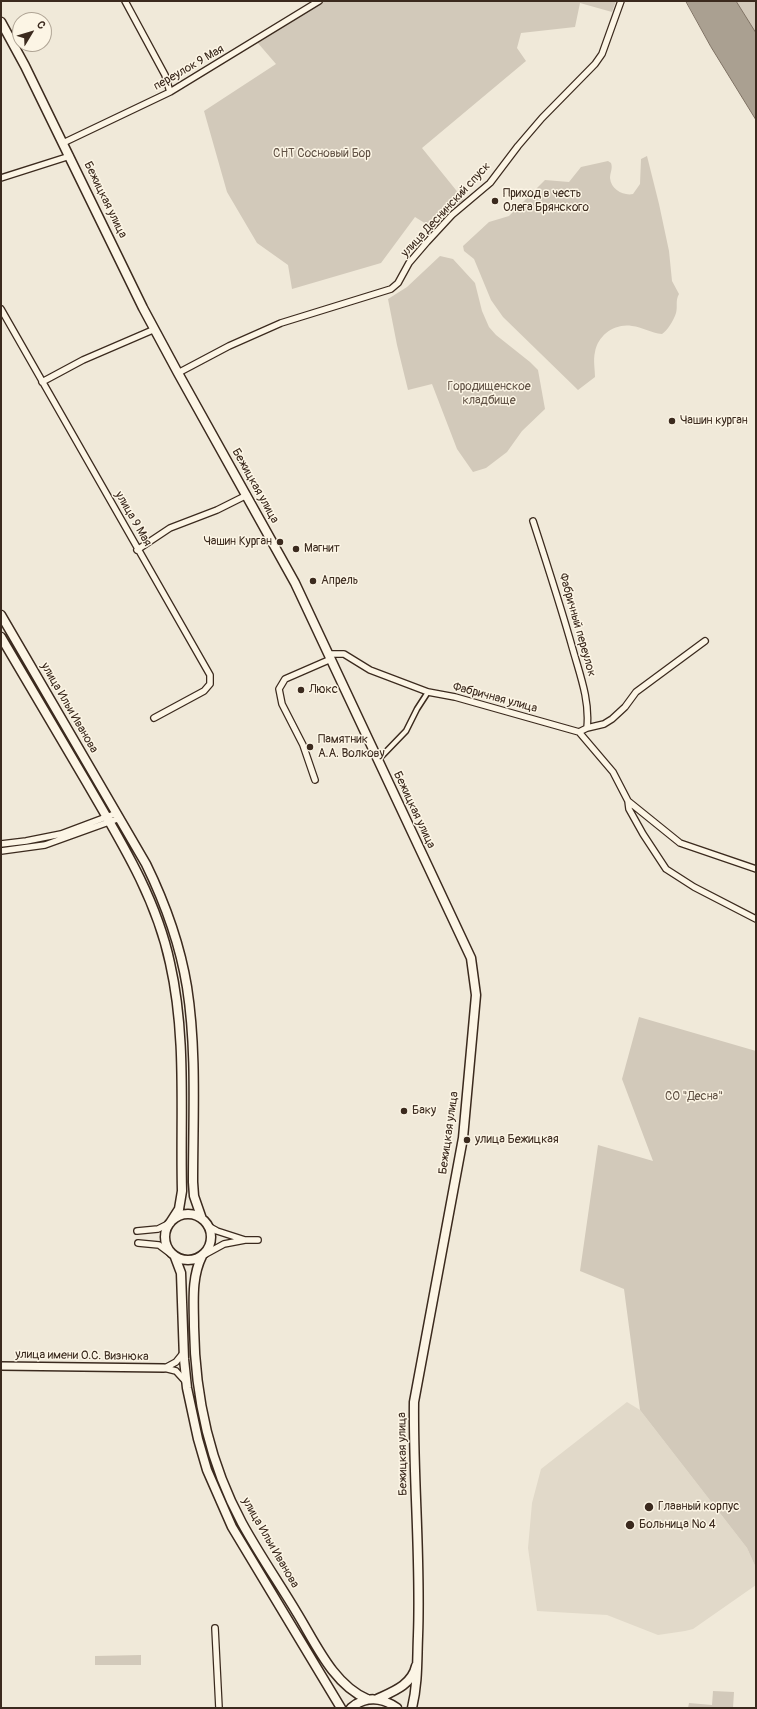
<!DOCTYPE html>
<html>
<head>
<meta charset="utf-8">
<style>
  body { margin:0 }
  #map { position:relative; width:757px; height:1709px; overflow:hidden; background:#f0e9d9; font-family:Pangolin,sans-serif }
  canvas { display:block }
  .frame { position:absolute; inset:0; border:2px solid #3b2a1e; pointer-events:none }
  .north { position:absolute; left:12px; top:12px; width:40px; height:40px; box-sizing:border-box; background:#fcf5e5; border:1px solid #afa495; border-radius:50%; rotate:52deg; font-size:11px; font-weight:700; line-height:16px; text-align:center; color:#3b2a1e }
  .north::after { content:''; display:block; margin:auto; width:14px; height:18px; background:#3b2a1e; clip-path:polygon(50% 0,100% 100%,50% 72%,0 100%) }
</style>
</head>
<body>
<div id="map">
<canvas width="757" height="1709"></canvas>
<div class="frame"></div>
<div class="north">С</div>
</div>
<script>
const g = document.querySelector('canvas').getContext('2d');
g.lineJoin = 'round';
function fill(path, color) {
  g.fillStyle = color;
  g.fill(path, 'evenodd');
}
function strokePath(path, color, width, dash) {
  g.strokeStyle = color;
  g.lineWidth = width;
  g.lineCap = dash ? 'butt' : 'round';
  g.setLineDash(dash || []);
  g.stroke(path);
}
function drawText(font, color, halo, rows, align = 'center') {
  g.font = font + ' Pangolin,sans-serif';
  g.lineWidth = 3;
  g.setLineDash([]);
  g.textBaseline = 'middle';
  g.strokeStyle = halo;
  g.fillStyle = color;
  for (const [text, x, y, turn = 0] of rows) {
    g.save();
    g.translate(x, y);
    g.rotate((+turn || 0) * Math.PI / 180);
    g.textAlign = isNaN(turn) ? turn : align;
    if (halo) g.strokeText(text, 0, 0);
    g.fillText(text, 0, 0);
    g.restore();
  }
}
const built = new Path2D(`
  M627,1402L640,1410L747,1548L756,1568V1585L693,1629L685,1631L658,1635L607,1615L537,1611L528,1548L532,1503L541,1469Z`);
const green = new Path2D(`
  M324,1H616L612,12L580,3L575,27L521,33L517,48L526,61L422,148L464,200L442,215L431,227L415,217L381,263L292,289L288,265L257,243L227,192L204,111L276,64L257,42Z
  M736,1H756V33Z
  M647,156L659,204L669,251L672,281L679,294C675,301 678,306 676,313C674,320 667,331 662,334C651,333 642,327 632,326C615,323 598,335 595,352C593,360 595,369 595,377L578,390L503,317L491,300L474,259L464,251L463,246L489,222L509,216L545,180L569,182L581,167L608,161L611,163C613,169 610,172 610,178C611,190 624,196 633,194L640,184L641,159Z
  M440,256L453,259L475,283L482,311L489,327L496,335L530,362L538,370L545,409L522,431L507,452L486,468L473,472L457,449L432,384L408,390L397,345L388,299L407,287Z
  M639,1017L756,1051V1568L747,1548L640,1410L624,1289L580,1271L598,1145L653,1161L622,1079Z
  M141,1655V1665H95V1656Z
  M713,1691L734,1692L733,1708H688L689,1703L712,1705Z`);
const water = new Path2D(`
  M686,1H736L756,33V120L711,47Z`);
const pedestrian = new Path2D(`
  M378,760L406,731L417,709L428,692`);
const minor = new Path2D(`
  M125,1L165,75L170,92
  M63,143L170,92L319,1
  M1,178L70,156
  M1,309L210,675V684L204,691L154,718
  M178,373L229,346L281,323L391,289L398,283L409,263L427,242L452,215L490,183L518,146L542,118L595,64L602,54L621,1
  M42,382L83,360L155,329
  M533,521C547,564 561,607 573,650C580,675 590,701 587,728L579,732
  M137,550L170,528L217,510L247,495
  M329,654H344L370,670L428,692L455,697L579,732L613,772L628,801L629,809L643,834L666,869L694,887L756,919
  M587,728L604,724L612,719L625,707L636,692L705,641
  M315,780L303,745L282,704L279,689L285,679L331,659
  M628,801L680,843L756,869
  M1,844L26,841L61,834L117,813
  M1,851L45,845L120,818
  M137,1231L158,1229L170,1223
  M245,1240H258
  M138,1243L159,1245L175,1257
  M202,1256L224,1244L245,1240L217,1231L208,1226
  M164,1368L176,1371L186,1382
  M165,1368L176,1362L184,1352
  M215,1628L219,1708`);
const tertiary = new Path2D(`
  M1,1366L164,1368`);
const primary = new Path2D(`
  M1,22L25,66L143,308L178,373L295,583L471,958L476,995L463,1138L414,1402C413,1480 421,1558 418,1636C417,1661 418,1683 412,1708
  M1,615L146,864C165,903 180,944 187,987C197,1051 193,1118 193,1182L194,1196L202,1219
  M1,637C30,686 58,734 87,783C120,840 156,897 170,963C187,1038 180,1115 182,1191L179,1209L170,1223
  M165 1237a23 23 0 1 1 46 0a23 23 0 1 1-46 0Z
  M202,1256C191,1278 194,1303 194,1327C195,1395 209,1462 242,1523C259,1554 279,1583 297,1613C316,1644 333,1684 367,1699
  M175,1257L181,1273L184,1359L187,1388L198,1439L207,1470L232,1527L341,1708
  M377,1699C392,1692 412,1685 416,1666
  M351,1708C365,1696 382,1697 397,1708`);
const markers = [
  [495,201,4,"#3b2a1e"],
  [672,421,4,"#3b2a1e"],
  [280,542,4,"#3b2a1e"],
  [296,549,4,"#3b2a1e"],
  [313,581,4,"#3b2a1e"],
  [301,690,4,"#3b2a1e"],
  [310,747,4,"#3b2a1e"],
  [404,1111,4,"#3b2a1e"],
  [467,1140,4,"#3b2a1e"],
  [649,1507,5,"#3b2a1e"],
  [630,1525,5,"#3b2a1e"]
];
const streetNames = [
  ["переулок 9 Мая",189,68,-30],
  ["Бежицкая улица",105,200,64],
  ["улица Деснинский спуск",446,210,-47],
  ["Бежицкая улица",255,486,61],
  ["улица 9 Мая",133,519,60],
  ["Фабричный переулок",577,625,74],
  ["Фабричная улица",495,698,15],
  ["улица Ильи Иванова",69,708,60],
  ["Бежицкая улица",414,810,65],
  ["Бежицкая улица",449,1133,-82],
  ["улица имени О.С. Визнюка",82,1356,1],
  ["Бежицкая улица",403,1454,-91],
  ["улица Ильи Иванова",270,1543,60]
];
const parkNames = [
  ["СНТ Сосновый Бор",322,154],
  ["Городищенское",489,387],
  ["кладбище",489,401],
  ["СО \"Десна\"",694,1097]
];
const poiNames = [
  ["Приход в честь",503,194],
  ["Олега Брянского",503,208],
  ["Чашин курган",680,421],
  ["Чашин Курган",272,542,"right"],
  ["Магнит",304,549],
  ["Апрель",321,581],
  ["Люкс",309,690],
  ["Памятник",318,740],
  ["А.А. Волкову",318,754],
  ["Баку",412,1111],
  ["улица Бежицкая",475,1140],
  ["Главный корпус",658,1507],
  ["Больница № 4",639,1525]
];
fill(built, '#e1d9c9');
fill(green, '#d2c9ba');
fill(water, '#aaa091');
strokePath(water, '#7e7163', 1);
strokePath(pedestrian, '#3b2a1e', 7);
strokePath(minor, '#3b2a1e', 8);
strokePath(tertiary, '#3b2a1e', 10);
strokePath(primary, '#3b2a1e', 11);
strokePath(pedestrian, '#fcf5e5', 4);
strokePath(minor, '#fcf5e5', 5.5);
strokePath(tertiary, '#fcf5e5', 7);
strokePath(primary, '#fcf5e5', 8);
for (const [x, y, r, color] of markers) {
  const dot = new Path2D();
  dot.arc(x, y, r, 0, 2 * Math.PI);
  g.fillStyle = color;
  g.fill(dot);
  strokePath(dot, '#fcf5e5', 1.5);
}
drawText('12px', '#3b2a1e', '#fcf5e5', streetNames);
drawText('12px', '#615245', '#fcf5e5', parkNames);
drawText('12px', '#3b2a1e', '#fcf5e5', poiNames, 'left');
</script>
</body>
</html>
